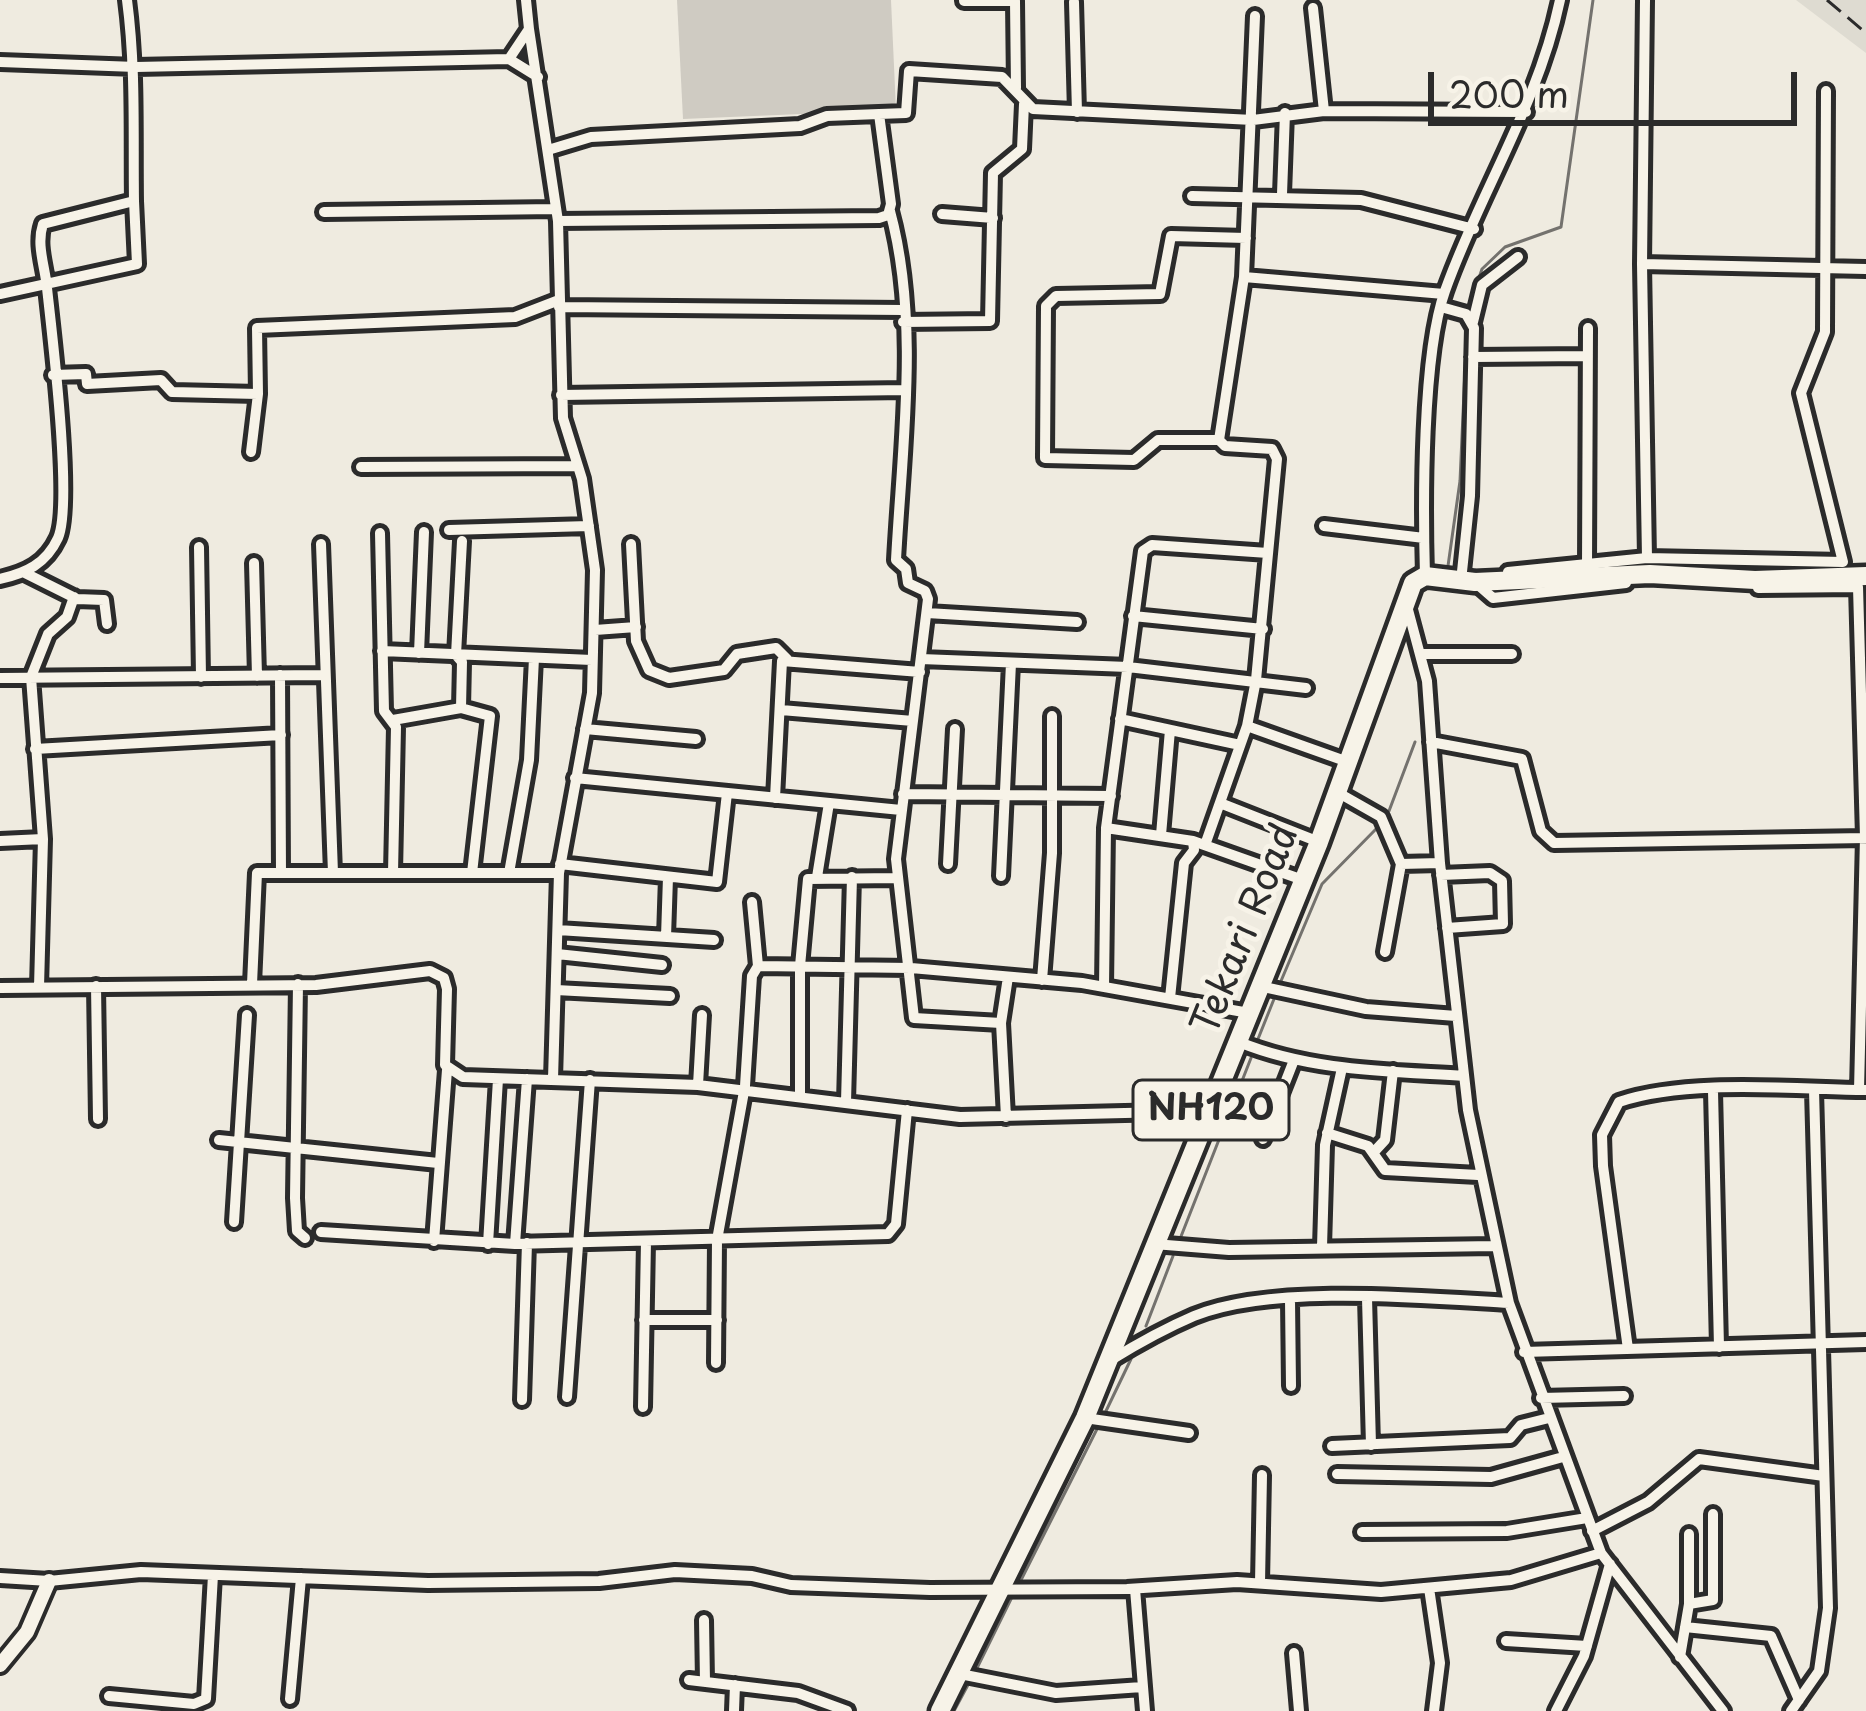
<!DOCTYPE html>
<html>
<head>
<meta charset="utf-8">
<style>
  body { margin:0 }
  #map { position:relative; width:1866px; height:1711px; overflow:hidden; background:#efebe0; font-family:"Playpen Sans",sans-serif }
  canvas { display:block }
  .scale { position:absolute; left:1428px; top:72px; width:369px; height:54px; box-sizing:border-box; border:6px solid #2b2b2b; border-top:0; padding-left:15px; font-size:36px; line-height:42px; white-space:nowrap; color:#2b2b2b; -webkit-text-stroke:9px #f7f3e8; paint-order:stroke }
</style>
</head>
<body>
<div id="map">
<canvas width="1866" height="1711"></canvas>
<div class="scale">200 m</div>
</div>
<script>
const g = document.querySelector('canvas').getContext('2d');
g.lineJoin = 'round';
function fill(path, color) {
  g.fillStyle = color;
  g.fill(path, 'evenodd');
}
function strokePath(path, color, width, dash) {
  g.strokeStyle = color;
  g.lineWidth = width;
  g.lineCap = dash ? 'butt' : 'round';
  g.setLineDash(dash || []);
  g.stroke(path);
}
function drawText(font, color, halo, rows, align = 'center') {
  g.font = font + ' "Playpen Sans",sans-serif';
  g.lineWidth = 10;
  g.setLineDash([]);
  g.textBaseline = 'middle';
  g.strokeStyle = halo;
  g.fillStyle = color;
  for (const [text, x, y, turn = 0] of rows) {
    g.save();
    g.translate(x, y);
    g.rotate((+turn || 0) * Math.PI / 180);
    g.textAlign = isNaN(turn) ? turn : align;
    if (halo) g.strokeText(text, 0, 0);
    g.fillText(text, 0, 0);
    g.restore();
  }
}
const built = new Path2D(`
  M1796,0H1866V53Z`);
const green = new Path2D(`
  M677,0H891L896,110L683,119Z`);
const stream = new Path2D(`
  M1469,307L1482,269L1505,247L1561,227L1593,0
  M1448,566L1460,481L1467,325
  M1389,811L1415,742
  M1281,981L1322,884L1377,828
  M1258,1039L1274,999
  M1180,1239L1251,1058
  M1146,1326L1173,1256
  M1106,1411L1131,1359
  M1021,1580L1098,1427
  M977,1668L1012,1597
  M954,1711L969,1683`);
const minor = new Path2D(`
  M964,1H1015L1016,88
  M1074,2L1077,112
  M1313,8L1324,111
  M529,29L558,221L563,418L582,479L595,570L592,693L559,873L553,1079
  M509,59L529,29L526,0
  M0,62L136,67L509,59L538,77
  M879,114L906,113L909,71L1002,77L1033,109L1253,120L1324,111L1526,112
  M548,150L591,137L800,126L827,116L879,114L891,204L888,215L879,218L558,221
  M1282,194L1285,113
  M1192,196L1361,200L1474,229
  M890,211C920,321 902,447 896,560L906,569L908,583L925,591L928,599L896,859L914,1018L1001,1023
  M324,212L556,209
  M942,214L993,218
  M1642,264L1645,0
  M1244,277L1444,294
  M0,294L137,264L134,201
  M559,307L903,310
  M1441,307L1466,314L1474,328L1470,496L1461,581
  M903,322L990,321L993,173L1022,149L1024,104
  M1473,322L1482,285L1518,257
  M1473,357L1587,356
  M53,375L86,374L87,384L161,380L172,392L258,394
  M561,395L905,390
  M1219,440H1158L1134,460L1045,458L1046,306L1056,296L1160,294L1171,236L1246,238
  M251,452L258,394L257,328L515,317L559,300
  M361,467L578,466
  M1324,526L1424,538
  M449,530L589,526
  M380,533L384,711L396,727L393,873
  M321,544L333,873
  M631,544L636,641L649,670L669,678L724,670L737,654L776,648L787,659
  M199,547L201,677
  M1647,558L1843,562L1801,393L1825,332L1826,91
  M254,563L257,676
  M1587,566L1588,328
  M1508,572L1647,558L1642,264L1866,269
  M25,573L77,599L104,600L107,624
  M1425,576C1423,506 1422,355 1445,291C1480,192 1538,105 1560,0
  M0,579C26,573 46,564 58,538C73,504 52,334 47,288C45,266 36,245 43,224L134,201C133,134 136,68 127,0
  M1477,584L1493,598L1626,583
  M1758,588L1858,587L1865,837L1859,1090
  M1407,606L1427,681L1440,863L1468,1110L1509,1303L1601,1553L1723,1711
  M927,613L1077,622
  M1133,616L1263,629
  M595,630L636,627
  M382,651L592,660
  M419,653L424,532
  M1422,654H1512
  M921,659L1128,667L1306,688
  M280,675L281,873
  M0,678L322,675
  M461,708L462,662L456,655L462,541
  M781,710L913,721
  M1120,719L1240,745
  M393,720L461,708L490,716L472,873
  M1247,726L1348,762
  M585,729L696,739
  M1431,742L1522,759L1541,831L1554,843L1866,838
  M35,749L281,735
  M575,778L901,810
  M1337,792L1381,817L1401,864L1440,863
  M903,794L1111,796
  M775,798L782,661L920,672
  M1220,803L1319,842
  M1106,828L1193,841L1303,880
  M1161,835L1170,730
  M0,841L43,839
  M1205,845L1247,726L1256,680L1277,459L1272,449L1225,446L1219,440L1244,277L1255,16
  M560,864L717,882L727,793
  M948,864L955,729
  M509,873L529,760L534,658
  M1441,875L1490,873L1502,881L1503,924L1447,928
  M1001,876L1011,663
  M817,877L829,803
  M752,902L758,966L911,968L1082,983L1249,1013
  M558,930L714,940
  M666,937L668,877
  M1385,952L1401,864
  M557,954L662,965
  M1042,980L1052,853V716
  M252,984L257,873H559
  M298,984L295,1198L297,1231L305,1238
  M96,986L98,1119
  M1259,986L1366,1009L1456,1016
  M39,987L43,839L31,677L48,634L67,617L74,597
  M1104,987L1106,828L1143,551L1152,545L1268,553
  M0,988L316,985L430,971L444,978L447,989L445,1065L463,1077L698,1085L960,1117L1166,1112L1204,1126
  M556,990L670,996
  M1170,998L1184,863L1194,850L1193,841
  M1239,1042C1310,1071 1387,1071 1464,1076
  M698,1085L702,1015
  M1713,1091L1719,1347
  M800,1097V966L808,879L897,878
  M846,1102L852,877
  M1006,1117L1001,1023L1008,977
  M1327,1133L1368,1146L1385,1170L1478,1175
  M1263,1139L1294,1060
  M219,1140L438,1163
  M1373,1153L1385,1140L1393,1071
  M234,1222L247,1015
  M321,1232L515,1244L888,1234L896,1224L907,1110
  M434,1241L447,1070
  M488,1244L498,1079
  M515,1244L527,1079
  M1154,1244L1229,1250L1495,1246
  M1322,1247L1325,1145L1342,1068
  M1367,1298L1371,1445
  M1290,1300L1291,1386
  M644,1320H717
  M1628,1349L1603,1166L1602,1135L1619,1102C1687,1079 1792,1089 1865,1090
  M1524,1352L1866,1342
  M1111,1360C1137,1344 1166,1328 1194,1316C1272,1284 1424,1298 1509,1303
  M716,1363L717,1240L745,1086L752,976L758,966
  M567,1397L590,1080
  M1541,1398L1624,1396
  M522,1400L527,1243
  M643,1407L646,1241
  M1085,1418L1189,1433
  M1332,1446L1510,1438L1521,1425L1549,1418
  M1337,1474L1491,1477L1563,1457
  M1592,1531L1648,1502L1699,1459L1824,1476
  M1362,1532L1507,1531L1587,1518
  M0,1578L49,1581L141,1572L428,1583L599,1581L675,1572L752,1576L791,1585L930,1590L1127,1589L1237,1582L1381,1592L1511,1580L1601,1553
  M1260,1583L1262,1475
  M1429,1588L1440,1663L1434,1711
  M1135,1589L1145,1711
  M1689,1604L1713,1600V1514
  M704,1620L705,1682
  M1685,1627L1771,1636L1799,1700
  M1506,1641L1587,1646
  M1294,1653L1299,1711
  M1680,1657L1689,1604V1534
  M960,1674L1056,1693L1142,1687
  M689,1680L798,1693L847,1711
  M109,1696L194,1704L206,1699L213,1575
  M290,1699L301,1578
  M734,1711L735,1685
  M1556,1711L1584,1656L1610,1564
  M1791,1711L1819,1671L1828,1608L1814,1090`);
const tertiary = new Path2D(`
  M0,1665L27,1632L49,1581`);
const trunk = new Path2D(`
  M940,1711L1085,1418L1319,842L1413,583L1425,576L1475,582L1650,574L1755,580L1866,576`);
const rail = new Path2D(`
  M1827,0L1866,33`);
const shields = [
  [1211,1110,156]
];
const shieldNames = [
  ["NH120",1211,1110]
];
const streetNames = [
  ["Tekari Road",1247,930,-68]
];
fill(built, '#dedbd1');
fill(green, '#cfcbc2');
strokePath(stream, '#74726e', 3);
strokePath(minor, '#2b2b2b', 20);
strokePath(tertiary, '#2b2b2b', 22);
strokePath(trunk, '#2b2b2b', 27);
strokePath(minor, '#f7f3e8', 10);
strokePath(tertiary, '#f7f3e8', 14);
strokePath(trunk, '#f7f3e8', 18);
strokePath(rail, '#2b2b2b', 3, [18, 9]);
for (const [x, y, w] of shields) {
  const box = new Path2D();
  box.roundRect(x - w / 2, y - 30, w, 60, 9);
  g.fillStyle = '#f7f3e8';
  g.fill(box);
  strokePath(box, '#2b2b2b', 3);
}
drawText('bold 36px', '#2b2b2b', null, shieldNames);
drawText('39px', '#2b2b2b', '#f7f3e8', streetNames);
</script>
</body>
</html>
